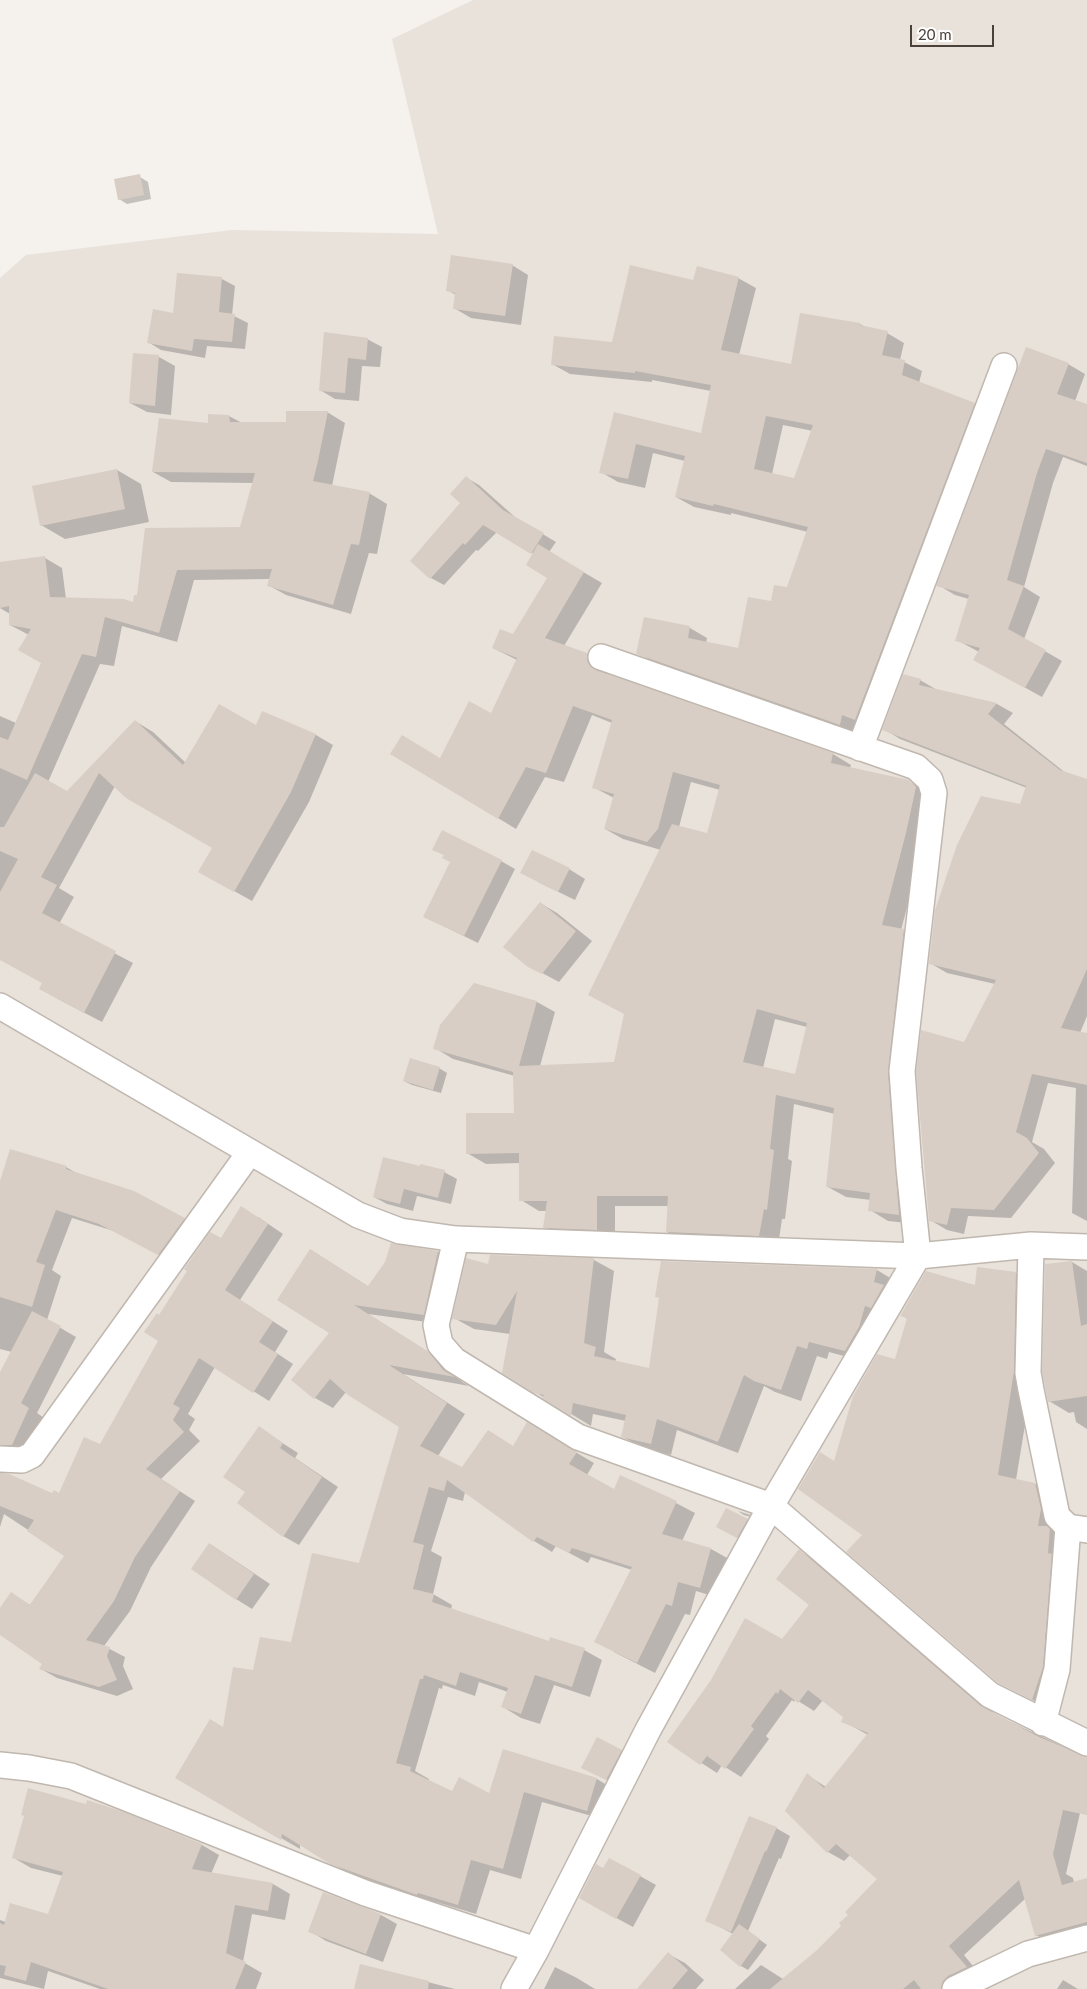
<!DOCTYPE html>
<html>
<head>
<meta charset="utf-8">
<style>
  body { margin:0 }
  #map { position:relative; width:1087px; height:1989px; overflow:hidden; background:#f5f1ec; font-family:Lato,sans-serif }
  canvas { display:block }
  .scale { position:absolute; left:910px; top:25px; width:84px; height:22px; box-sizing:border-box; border:2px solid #49413a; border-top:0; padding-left:6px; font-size:15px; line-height:18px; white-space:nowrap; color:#49413a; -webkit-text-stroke:4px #fff; paint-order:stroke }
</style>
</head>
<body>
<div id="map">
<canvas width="1087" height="1989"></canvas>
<div class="scale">20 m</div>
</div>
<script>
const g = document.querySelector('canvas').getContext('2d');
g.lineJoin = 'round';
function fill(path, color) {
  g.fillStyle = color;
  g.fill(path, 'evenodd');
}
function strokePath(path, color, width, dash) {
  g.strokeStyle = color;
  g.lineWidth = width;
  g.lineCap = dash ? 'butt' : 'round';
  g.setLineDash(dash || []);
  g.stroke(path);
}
const residential = new Path2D(`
  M473,0H1087V1989H0V278L26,255L232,230L438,234L392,39Z`);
const shadow = new Path2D(`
  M140,177L148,182L151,199L127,204L119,199Z
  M512,265L528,275L521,325L471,318L454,308L456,295L447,290Z
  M178,274L222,279L235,286L232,315L248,323L245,349L207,346L205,358L161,350L148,342L174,314Z
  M738,278L756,288L739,355L793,366L860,324L867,328L887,333L904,343L900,360L922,371L919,383L974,404L991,414L857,734L655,663L638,653L645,618L690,628L707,638L706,643L739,649L772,602L787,588L808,532L731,513V515L694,507L676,497L685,461L653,453L645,488L618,482L601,472L615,413L702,434L711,391L652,380V382L570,374L552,364L613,343L694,281ZM783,425L813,431L795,480L772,474Z
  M325,333L367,339L382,347L380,367L362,366L359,401L335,399L320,390Z
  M159,357L175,366L171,415L147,412L130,403Z
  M1068,364L1085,374L1075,401L1087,405V466L1063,457L1053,483L1024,587L1040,597L1024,639L1062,661L1042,697L991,669L979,652L957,640L969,599L955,595L938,585Z
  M327,412L345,423L332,486L369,493L387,504L377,554L369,553L351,614L286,595L268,585L270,579L194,580L177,642L122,626L114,666L100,664L48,782L68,792L135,721L153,732L186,763L257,726L316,735L333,745L309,802L252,901L200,872L214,847L115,786L59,888L74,897L59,924L133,963L102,1022L58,999L44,983L0,959V716L16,723L42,663L29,635L10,625V614L0,608V563L45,558L62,568L66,599L134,603L138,596L241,528L253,483L171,482L153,472L209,425L229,416L242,423H287Z
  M117,470L141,484L149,522L65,539L41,525Z
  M467,478L479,485L516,518L556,542L549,552L602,583L564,646L587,654L605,665L607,676L833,754L851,765L850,768L908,781L927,792L924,844L901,930L922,941L906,1083L917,1224L888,1221L870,1210L871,1200L846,1197L828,1187L835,1114L794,1104L788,1159L792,1161L785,1219H782L778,1246L686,1242L667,1232L669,1206H615V1240L563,1238L545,1227L547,1211H539L521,1200L520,1163L486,1164L467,1153L515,1114V1076L453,1059L435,1048L479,986L537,1002L555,1012L540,1066L615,1063L661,850L623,839L605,829L614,798L593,787L612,723L592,715L564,782L545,777L516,829L498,818L440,759L492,714L517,660L493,648L513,635L549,577L534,554L497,532L478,551L476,550L444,585L431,578L462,503ZM691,782L720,790L708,834L679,827ZM775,1019L807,1027L796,1075L763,1068Z
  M920,680L937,690L997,704L1013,713L1004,724L1067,774L1087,780V1016L1080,1033L1087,1035V1221L1072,1213L1076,1088L1048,1083L1032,1142L1044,1149L1055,1163L1011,1218L968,1216L964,1234L947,1230L930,1220L965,1044L995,984L947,973L930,963L1021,806L1027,788L900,739L884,729Z
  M501,861L515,869L478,943L425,917Z
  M569,869L585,879L575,900L538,882Z
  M540,903L557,913L592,941L559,982L529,966Z
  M439,1068L447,1073L441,1093L412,1085L404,1081Z
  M66,1167L78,1174L184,1219L200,1228L175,1263L117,1232L72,1218L52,1270L61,1276L47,1320L76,1337L37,1413L44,1418L28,1454L2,1469L3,1474L53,1495H60L101,1446L160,1340V1316L221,1239L258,1217L283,1234L240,1300L288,1331L275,1352L293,1364L269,1401L215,1367L188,1414L195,1419L189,1430L200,1441L161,1479L195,1501L151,1567L130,1611L104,1646L125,1657L123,1666L133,1689L117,1696L57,1678L41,1669L43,1663L0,1634V1610L12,1594L30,1605L66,1555L4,1514L0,1527V1375L12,1352L0,1349V1186Z
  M444,1172L457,1179L451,1204L417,1196L413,1211L387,1204L374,1197Z
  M392,1244L438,1252L456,1263L442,1324L368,1314L447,1364L462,1382L469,1386L403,1374L465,1414L438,1456L463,1469L488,1431L514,1447L528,1424L594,1463L587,1475L615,1490L621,1477L676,1503L695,1513L682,1541L711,1549L729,1559L719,1598L696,1591L690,1615L685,1614L655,1673L614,1652L632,1570L591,1557L588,1563L556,1546L552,1552L534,1541L465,1492L463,1501L448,1497L431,1551L442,1557L433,1594L452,1605L451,1610L549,1642L584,1650L602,1660L590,1697L554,1685L540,1724L521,1718L503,1707L508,1692L479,1682L475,1696L443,1685L442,1689L439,1688L415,1771L429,1779L428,1781L453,1793L490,1794L503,1751L597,1779L615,1790L606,1820L542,1802L521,1879L490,1870L476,1914L436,1902V1905L350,1874L300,1844V1849L177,1778L224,1729L254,1672L292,1644L359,1565L400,1427L346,1392L333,1408L315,1398L331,1333L311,1250L369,1287L386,1262Z
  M594,1260L614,1271L604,1352L616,1359L615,1362L650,1369L660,1299L662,1262L877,1270L897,1282L866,1362L829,1352L827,1359L817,1356L801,1401L775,1392L764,1386L738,1453L677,1430L671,1455L643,1448L623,1437L626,1421L593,1414L591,1426L535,1392L510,1334L474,1329L454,1318L489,1266Z
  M1072,1262L1087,1271V1429L1076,1422L1074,1412L1069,1413L1049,1401Z
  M1016,1273L1034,1284L1032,1382L1016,1480L1035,1484L1053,1494L1067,1540L1050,1709L999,1682L864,1535L835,1462L896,1361L908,1319L901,1315Z
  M259,1428L298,1453L295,1458L338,1487L299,1545L283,1536L247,1492Z
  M738,1511L750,1515L755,1518L744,1515Z
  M747,1520L755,1524L745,1541L725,1531Z
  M210,1544L270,1584L252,1609L236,1599Z
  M799,1551L815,1560L996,1715L1087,1758V1789L1086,1787L1066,1874L1073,1878L1074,1883L1087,1879V1935L1052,1944L1036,1935L1026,1898L964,1955L982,1977L960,1989H735L761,1965L783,1979L817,1952L843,1926L878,1879L850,1855L844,1861L828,1852L787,1811L807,1775L826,1787L868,1735L843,1721L845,1717L823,1700L814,1711L795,1699L794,1702L792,1700L766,1736L769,1739L741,1777L722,1765L717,1773L669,1742L782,1640L810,1604Z
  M621,1751L637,1760L623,1788L583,1767Z
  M776,1828L790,1836L781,1859L779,1858L748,1931L767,1945L748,1970L741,1966L733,1934L707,1920Z
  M202,1845L219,1855L211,1874L273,1884L290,1894L285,1920L252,1914L243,1962L262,1973L256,1989H100L48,1971L44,1989L0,1978V1920L6,1922L49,1915L63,1876L31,1868L14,1858Z
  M604,1870L640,1876L656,1885L633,1927L596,1907Z
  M381,1915L397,1924L383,1962L326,1941L310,1931Z
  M668,1954L685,1963L704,1980L696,1989H639Z
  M361,1965L455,1989H355Z
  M555,1967L577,1978L595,1989H544Z
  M1063,1980L1078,1989H1057Z`);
const building = new Path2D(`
  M140,174L144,195L118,200L114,179Z
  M451,255L513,264L505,316L453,309L455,293L446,291Z
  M630,265L693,280L697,266L739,277L721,350L791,364L800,313L860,323V325L888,331L882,355L905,360L902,375L975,403L855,720L842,715L840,725L636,654L644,617L690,626L688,638L738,648L748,597L771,601L774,585L787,587L808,527L714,504L713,506L675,497L685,456L636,444L628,479L599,473L614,412L701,433L711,385L635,371V373L551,365L554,336L612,342ZM766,416L813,425L794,478L754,469Z
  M177,273L222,277L219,312L235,314L232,342L194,339L192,351L147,343L153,309L173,313Z
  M324,332L368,338L366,360L348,358L345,393L319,391Z
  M1026,347L1069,363L1057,394L1087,404V463L1046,449L1037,473L1007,580L1024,586L1008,629L1046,650L1025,688L973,660L980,648L955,641L969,595L936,586Z
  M133,353L159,355L155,406L129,403Z
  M286,411H328L318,461L313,481L370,492L359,545L351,544L333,605L267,586L272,569L177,570L159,633L105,617L96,657L82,654L27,780L0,768V737L8,740L41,663L18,650L31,629L9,625V606L0,608V562L45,556L50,597L124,599L133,602L134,595H137L145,528L240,527L255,473L152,472L159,418L208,423V414L229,415L230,422H286Z
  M117,469L125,509L40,526L32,486Z
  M466,476L503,510L544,533L531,554L483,525L465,545L463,543L430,579L410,561L460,503L450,494Z
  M538,544L584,572L545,638L587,653V660L590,666L596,670L833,753L831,763L909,780L916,787L906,833L882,925L904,929L888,1072L899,1215L868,1211L870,1193L826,1187L834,1108L776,1095L770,1149L774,1150L767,1210L764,1209L759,1236L666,1232L668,1196H597V1230L543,1228L547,1201H519V1153L466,1154V1113H514L513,1072L433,1049L440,1025L474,983L537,1001L519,1066L614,1062L624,1014L588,995L672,824L707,833L720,785L673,772L658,829L647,842L604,829L614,794L592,788L612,720L573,706L546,773L526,767L498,819L390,754L402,735L440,758L469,701L491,713L517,658L492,648L500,629L513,634L547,578L526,565ZM757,1009L807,1023L795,1074L743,1062Z
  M903,674L921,679L919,685L997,703L988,714L1060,770L1087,779V969L1061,1028L1087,1033V1085L1032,1074L1016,1132L1027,1138L1039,1153L994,1210L951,1208L947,1225L929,1221L916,1071L921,1030L964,1042L996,980L929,964L935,910L957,845L981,796L1020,804L1026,786L882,730Z
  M219,704L256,725L262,711L316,734L291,792L234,892L198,872L212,848L126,798L99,773L41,877L57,885L42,913L116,951L84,1013L39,989L42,983L0,960V892L18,859L0,851V827H4L35,773L67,791L135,720L183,765Z
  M442,830L502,860L464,936L423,917L450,862L442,858L444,855L432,850Z
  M532,850L570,868L558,892L520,873Z
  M540,902L576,931L542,974L528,967L503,947Z
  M410,1058L440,1067L433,1090L403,1081Z
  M10,1149L67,1166L66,1169L134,1191L185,1218L158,1255L99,1224L56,1210L36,1262L45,1265L32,1307L0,1297V1181Z
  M383,1157L420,1166V1164L445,1170L438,1198L404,1189L400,1204L373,1197Z
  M241,1206L268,1224L225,1290L273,1321L259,1342L278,1354L253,1393L199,1358L173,1404L180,1408L173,1420L184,1432L146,1469L180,1491L135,1557L114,1601L86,1640L110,1647L107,1656L117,1680L99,1687L39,1669L42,1664L0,1635V1608L11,1592L30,1605L64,1556L27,1531L34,1520L0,1506V1473L9,1474L52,1493L54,1490L59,1493L84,1437L100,1444L158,1341L144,1332L157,1313L159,1315L187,1271L184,1269L210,1232L221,1238Z
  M391,1243L438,1251L424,1315L354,1305L429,1352L443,1370L455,1377L389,1365L447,1403L420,1446L462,1467L488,1430L513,1446L527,1422L577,1452L569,1464L614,1489L620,1475L677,1501L662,1534L711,1548L700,1588L678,1582L672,1606L666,1604L637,1663L594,1642L632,1567L572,1548L569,1553L537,1537L533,1542L447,1480L444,1491L429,1487L413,1542L424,1545L413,1589L434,1594L432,1602L549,1641L550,1637L585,1648L572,1687L535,1675L521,1714L501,1707L508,1688L460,1672L456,1686L424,1675L423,1679H420L396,1763L411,1767L410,1771L452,1791L459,1777L489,1793L503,1749L597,1778L587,1811L524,1792L503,1869L471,1860L458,1905L418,1893L417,1895L330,1864L282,1834L281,1840L175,1778L210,1719L223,1727L233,1667L253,1670L260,1637L291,1642L312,1553L359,1563L399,1427L348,1395L330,1379L314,1399L291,1380L329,1333L277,1300L310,1249L368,1286L385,1262Z
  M490,1255L594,1258L584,1343L596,1347L594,1356L649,1368L659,1298L655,1297L661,1261L877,1269L874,1282L884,1285L871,1308L865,1306L859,1327L845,1351L809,1342L807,1349L797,1346L781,1390L754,1381L744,1375L718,1442L657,1419L651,1444L621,1437L626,1415L573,1403L571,1416L542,1398L544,1395L534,1393L502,1373L517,1291L496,1325L452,1319L466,1258L488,1264Z
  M1072,1261L1081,1326L1087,1324V1396L1048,1402L1042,1372L1045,1264Z
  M977,1267L1016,1272L1014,1371L998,1475L1035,1483L1041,1509L1038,1526H1047L1050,1529L1048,1553L1052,1554L1043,1667L1032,1700L998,1683L846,1552L862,1535L798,1489L820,1452L834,1461L853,1396L877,1354L895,1359L907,1318L900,1316L926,1271L975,1285Z
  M32,1311L61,1326L21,1403L29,1408L12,1445H0V1372Z
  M259,1426L283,1443L280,1448L322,1477L283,1537L237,1503L245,1492L223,1477Z
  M726,1508L748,1519L737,1538L716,1527Z
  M209,1543L254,1574L236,1600L191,1569Z
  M799,1549L981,1706L1039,1737L1087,1757V1815L1063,1810L1053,1854L1062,1885L1087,1878V1922L1035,1936L1019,1880L949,1946L967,1967L948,1976L943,1981L941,1989H921L914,1980L903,1989H770L816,1951L841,1926L839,1923L848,1915L845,1912L877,1879L836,1844L827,1853L785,1811L807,1773L824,1788L868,1733L841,1722L843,1717L808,1690L798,1703L780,1689L778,1694L776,1692L751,1726L754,1729L725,1769L707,1756L700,1765L667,1742L711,1680L745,1618L782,1639L809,1605L776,1579Z
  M597,1737L622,1750L606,1780L581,1768Z
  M28,1788L86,1804L87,1800L124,1812L202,1844L192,1869L273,1883L268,1911L235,1905L226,1953L246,1962L235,1989H108L31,1962L26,1981L4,1975L6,1966L0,1965V1923L4,1925L10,1903L48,1914L63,1872L12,1858L24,1816L21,1815Z
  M749,1816L777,1827L766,1852L765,1851L731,1932L705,1921Z
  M609,1858L641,1875L616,1919L579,1898L596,1864L603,1868Z
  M323,1892L381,1914L366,1954L308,1932Z
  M739,1924L760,1939L740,1967L720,1950Z
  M668,1952L688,1970L672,1989H637Z
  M360,1964L429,1981L428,1989H354Z`);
const minor = new Path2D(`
  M860,748L1004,366
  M0,1006L358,1215L400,1231L456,1239L918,1256L1031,1245L1087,1247
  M456,1239L436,1325L440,1344L454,1360L578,1437L771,1506L990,1695L1087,1743
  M1031,1245L1028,1373L1031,1390L1057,1516L1068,1527L1087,1530
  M0,1459L22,1460L32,1455L250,1152
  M1043,1723L1057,1669L1068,1527
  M0,1765L29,1768L71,1776L365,1893L536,1950
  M514,1989L536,1950L648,1730L771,1506L918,1256L909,1168L902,1071L934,793L930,780L916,767L601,657
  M955,1989L1028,1954L1087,1938`);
fill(residential, '#e8e2db');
fill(shadow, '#0003');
fill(building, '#d9cec5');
strokePath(minor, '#c0b7af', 28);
strokePath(minor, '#fff', 25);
</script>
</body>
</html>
